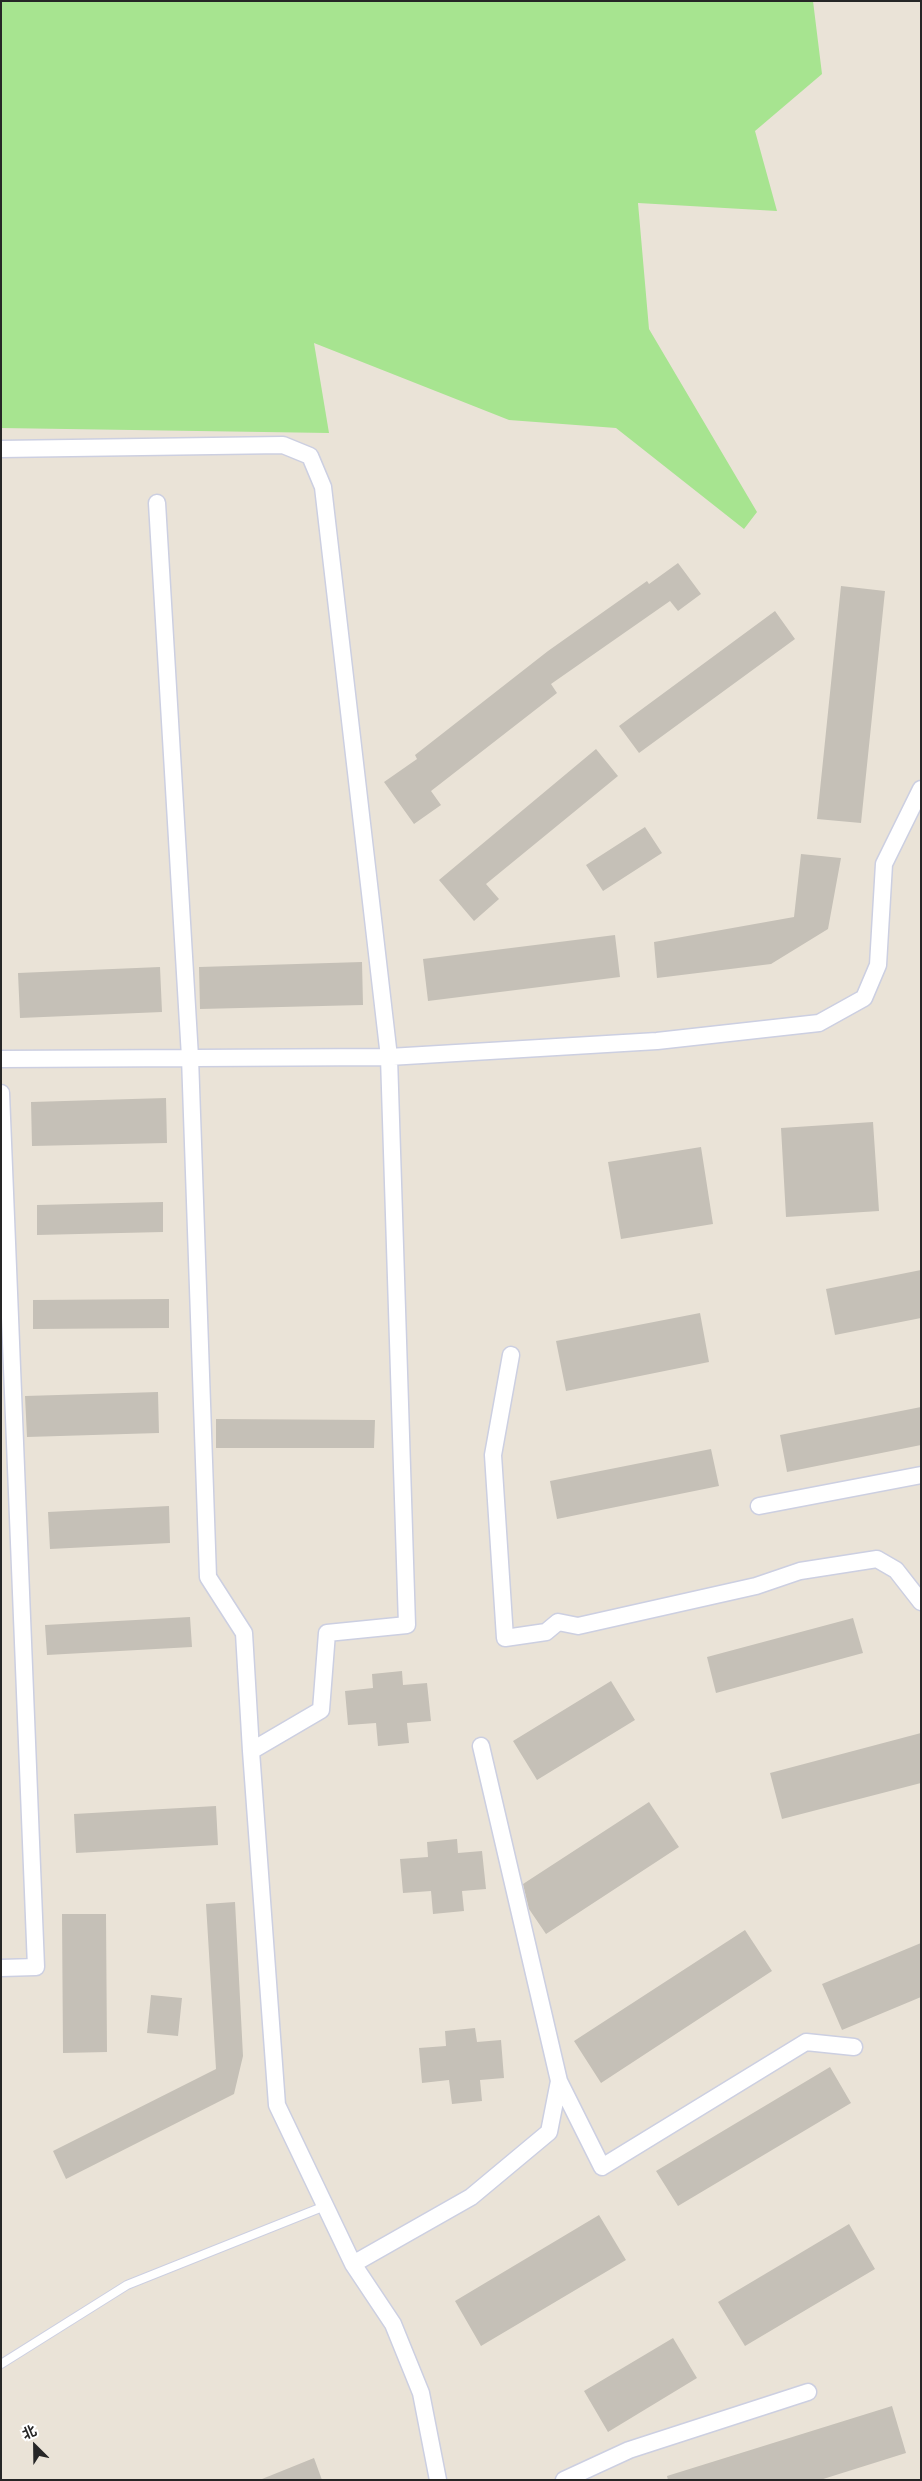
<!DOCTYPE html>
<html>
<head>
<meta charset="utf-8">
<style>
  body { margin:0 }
  #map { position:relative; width:922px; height:2481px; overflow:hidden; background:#eae3d7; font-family:Roboto,"Noto Sans SC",sans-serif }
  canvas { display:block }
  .frame { position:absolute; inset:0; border:2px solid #262626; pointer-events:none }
  .north { position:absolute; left:10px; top:2421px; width:50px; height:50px; -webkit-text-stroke:4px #fff; paint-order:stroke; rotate:337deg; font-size:14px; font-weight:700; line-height:20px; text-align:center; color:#262626 }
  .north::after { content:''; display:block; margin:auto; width:18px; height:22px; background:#262626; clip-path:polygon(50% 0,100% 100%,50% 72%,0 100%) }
</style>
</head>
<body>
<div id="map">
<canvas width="922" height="2481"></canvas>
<div class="frame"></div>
<div class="north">北</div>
</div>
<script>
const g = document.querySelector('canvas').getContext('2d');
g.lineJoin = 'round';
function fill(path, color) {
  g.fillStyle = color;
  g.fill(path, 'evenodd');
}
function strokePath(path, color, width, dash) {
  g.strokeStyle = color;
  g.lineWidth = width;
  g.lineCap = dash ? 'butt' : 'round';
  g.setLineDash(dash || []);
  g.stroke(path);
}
const green = new Path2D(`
  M1,1H813L822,74L755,131L777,211L638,203L649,329L757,512L744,529L616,428L509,420L314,343L329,433L1,428Z`);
const building = new Path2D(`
  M678,563L701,594L678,611L670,601L551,684L557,693L431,791L441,805L414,824L384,782L417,759L415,755L548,651L647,581L649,584Z
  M841,586L885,591L861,823L817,819Z
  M775,611L795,639L639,753L619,726Z
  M596,749L618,776L486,884L499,899L474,921L439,880Z
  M645,827L662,853L603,891L586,865Z
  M801,854L841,858L828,929L771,964L657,978L654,942L794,917Z
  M615,935L620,977L428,1001L423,959Z
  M362,962L363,1005L200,1009L199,967Z
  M160,967L162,1012L20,1018L18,973Z
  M166,1098L167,1143L32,1146L31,1102Z
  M873,1122L879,1211L786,1217L781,1128Z
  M701,1147L713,1224L621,1239L608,1162Z
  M163,1202V1232L37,1235V1205Z
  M921,1270V1318L835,1335L826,1289Z
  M169,1299V1328L33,1329V1300Z
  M700,1313L709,1362L566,1391L556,1341Z
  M158,1392L159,1433L27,1437L25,1396Z
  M921,1407V1445L787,1472L780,1435Z
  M216,1419L375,1420L374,1448H216Z
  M711,1449L719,1486L557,1519L550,1481Z
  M169,1506L170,1543L50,1549L48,1512Z
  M190,1617L192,1647L47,1655L45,1625Z
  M853,1618L863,1653L716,1693L707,1657Z
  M402,1671L403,1685L427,1683L431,1721L407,1723L409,1743L378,1746L376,1723L348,1725L345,1691L373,1688L372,1674Z
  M611,1681L635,1720L537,1780L513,1741Z
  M921,1733V1783L782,1819L770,1773Z
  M649,1802L679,1847L546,1934L529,1909L523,1884Z
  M216,1806L218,1845L76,1853L74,1814Z
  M457,1839L458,1853L482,1851L486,1889L462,1891L464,1911L433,1914L431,1891L403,1893L400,1859L428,1857L427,1842Z
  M235,1902L243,2056L234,2094L66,2179L53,2151L216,2069L206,1904Z
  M62,1914H106L107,2052L63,2053Z
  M745,1930L772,1971L601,2083L574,2041Z
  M921,1943V1997L842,2030L822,1984Z
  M151,1995L182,1998L178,2036L147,2033Z
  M475,2028L477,2042L501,2040L504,2078L480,2080L482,2101L452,2104L449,2080L422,2083L419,2048L446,2046L445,2031Z
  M830,2067L851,2103L678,2206L656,2171Z
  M599,2215L626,2260L481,2346L455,2301Z
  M849,2224L875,2269L745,2346L718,2302Z
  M673,2338L697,2378L608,2432L584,2391Z
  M892,2406L906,2453L820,2480H668L667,2476Z
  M314,2458L322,2480H263L262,2479Z`);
const lane = new Path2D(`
  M1,2364L127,2285L325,2206`);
const street = new Path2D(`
  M1,449L283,445L310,456L323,487L389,1057L407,1625L327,1633L321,1710L251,1751L277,2105L353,2264L393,2324L421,2393L438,2480
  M157,503L190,1057L208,1577L244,1633L251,1751
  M1,1059L389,1057L657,1041L819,1023L864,998L878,965L884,864L921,789
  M1,1093L36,1967L1,1968
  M511,1355L493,1455L505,1638L546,1632L558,1622L578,1626L756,1586L800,1571L877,1559L896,1570L921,1602
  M759,1506L921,1475
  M559,2081L602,2167L806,2042L854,2047
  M353,2264L471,2197L549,2132L559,2081L481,1746
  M564,2480L629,2450L808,2392`);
fill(green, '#a7e490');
fill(building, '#c5c0b7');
strokePath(lane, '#cccfe1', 10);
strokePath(street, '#cccfe1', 19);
strokePath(lane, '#fff', 8);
strokePath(street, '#fff', 16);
</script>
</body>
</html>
